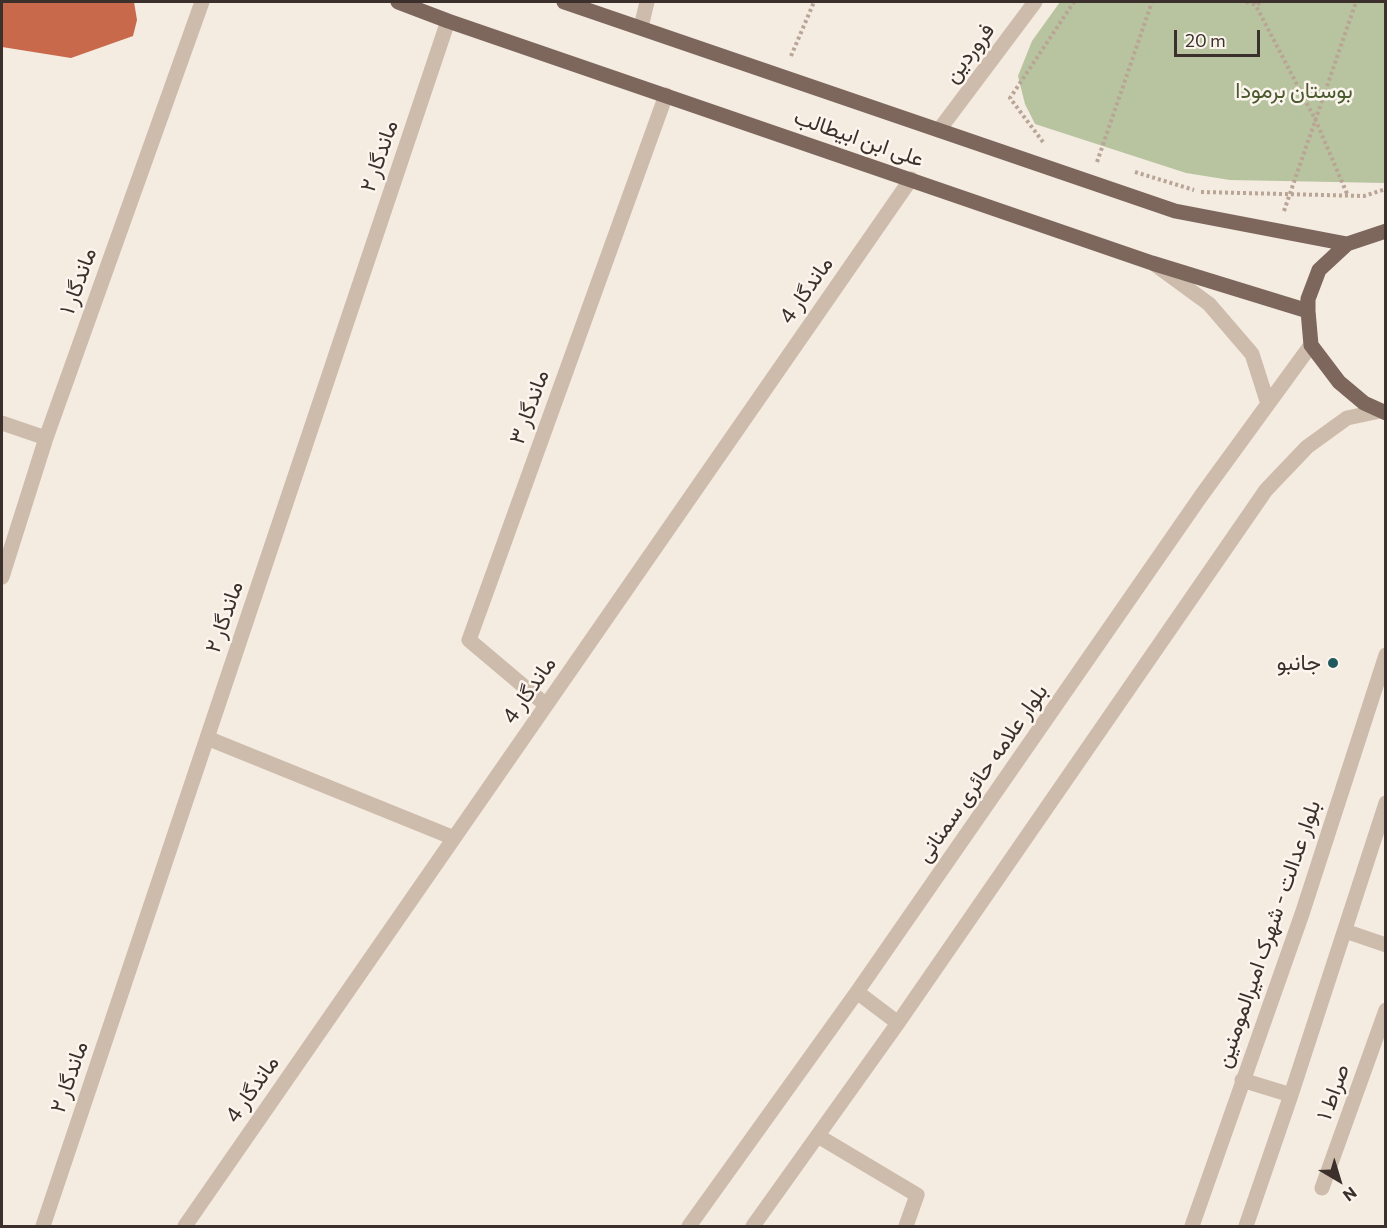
<!DOCTYPE html>
<html>
<head>
<meta charset="utf-8">
<style>
  body { margin:0 }
  #map { position:relative; width:1387px; height:1228px; overflow:hidden; background:#f4ebe1; font-family:Commissioner,sans-serif }
  canvas { display:block }
  .frame { position:absolute; inset:0; border:3px solid #3b302b; pointer-events:none }
  .north { position:absolute; left:1309px; top:1150px; width:60px; height:60px; -webkit-text-stroke:4px #fbf5ee; paint-order:stroke; rotate:142deg; font-size:16px; font-weight:700; line-height:24px; text-align:center; color:#3b302b }
  .north::after { content:''; display:block; margin:auto; width:21px; height:27px; background:#3b302b; clip-path:polygon(50% 0,100% 100%,50% 72%,0 100%) }
  .scale { position:absolute; left:1174px; top:30px; width:86px; height:27px; box-sizing:border-box; border:3px solid #3b302b; border-top:0; padding-left:8px; font-size:18px; line-height:21px; white-space:nowrap; color:#3b302b; -webkit-text-stroke:4px #fbf5ee; paint-order:stroke }
</style>
</head>
<body>
<div id="map">
<canvas width="1387" height="1228"></canvas>
<div class="frame"></div>
<div class="north">N</div>
<div class="scale">20 m</div>
</div>
<script>
const g = document.querySelector('canvas').getContext('2d');
g.lineJoin = 'round';
function fill(path, color) {
  g.fillStyle = color;
  g.fill(path, 'evenodd');
}
function strokePath(path, color, width, dash) {
  g.strokeStyle = color;
  g.lineWidth = width;
  g.lineCap = dash ? 'butt' : 'round';
  g.setLineDash(dash || []);
  g.stroke(path);
}
function drawText(font, color, halo, rows, align = 'center') {
  g.font = font + ' Commissioner,Vazirmatn,sans-serif';
  g.lineWidth = 5;
  g.setLineDash([]);
  g.textBaseline = 'middle';
  g.strokeStyle = halo;
  g.fillStyle = color;
  for (const [text, x, y, turn = 0] of rows) {
    g.save();
    g.translate(x, y);
    g.rotate((+turn || 0) * Math.PI / 180);
    g.textAlign = isNaN(turn) ? turn : align;
    if (halo) g.strokeText(text, 0, 0);
    g.fillText(text, 0, 0);
    g.restore();
  }
}
const green = new Path2D(`
  M1060,2H1385V183L1230,180L1186,173L1035,124L1025,104L1018,76L1032,41Z`);
const building = new Path2D(`
  M2,2H134L137,20L133,36L71,58L2,47Z`);
const path = new Path2D(`
  M1246,2L1256,5L1262,2
  M1254,2L1316,121L1348,196
  M791,56L814,2
  M1043,142L1010,98L1074,2
  M1097,162L1152,2
  M1135,172L1194,190
  M1201,192L1364,196L1386,189
  M1284,211L1356,2`);
const minor = new Path2D(`
  M641,27L647,2
  M939,130L1035,2
  M1157,266L1209,304L1252,354L1268,404
  M2,423L46,438
  M2,577L46,438L202,2
  M546,705L469,640L666,95
  M207,738L454,838
  M1345,931L1386,945
  M857,992L898,1023
  M1242,1080L1291,1095
  M818,1136L917,1195L906,1226
  M1322,1188L1386,1010
  M43,1226L448,21
  M185,1226L911,179
  M689,1226L857,992L1201,496L1311,345
  M753,1226L898,1023L1266,490L1307,447L1347,418L1380,411
  M1192,1226L1302,914L1386,655
  M1246,1226L1291,1095L1386,803`);
const major = new Path2D(`
  M398,2L448,21L1152,263L1308,311
  M564,2L1175,211L1347,244
  M1386,231L1347,244L1319,270L1308,299V311L1311,345L1339,382L1364,403L1386,413`);
const markers = [
  [1333,663,6,"#1f5a5e"]
];
const streetNames = [
  ["فروردین",969,53,-53],
  ["علی ابن ابیطالب",859,138,19],
  ["ماندگار ۲",379,156,-71],
  ["ماندگار ۱",78,281,-70],
  ["ماندگار 4",806,290,-55],
  ["ماندگار ۳",529,407,-70],
  ["ماندگار ۲",224,617,-71],
  ["ماندگار 4",529,690,-55],
  ["بلوار علامه حائری سمنانی",982,773,-55],
  ["بلوار عدالت - شهرک امیرالمومنین",1268,934,-71],
  ["ماندگار ۲",69,1077,-71],
  ["ماندگار 4",252,1089,-55],
  ["صراط ۱",1333,1092,-70]
];
const parkNames = [
  ["بوستان برمودا",1294,91]
];
const poiNames = [
  ["جانبو",1321,663]
];
fill(green, '#b8c4a0');
fill(building, '#c8694b');
strokePath(path, '#b9a596', 4, [3, 3]);
strokePath(minor, '#cdbbac', 15);
strokePath(major, '#7d675c', 15);
for (const [x, y, r, color] of markers) {
  const dot = new Path2D();
  dot.arc(x, y, r, 0, 2 * Math.PI);
  g.fillStyle = color;
  g.fill(dot);
  strokePath(dot, '#fbf5ee', 2);
}
drawText('22px', '#3b302b', '#fbf5ee', streetNames);
drawText('22px', '#4a5a2e', '#fbf5ee', parkNames);
drawText('22px', '#3b302b', '#fbf5ee', poiNames, 'right');
</script>
</body>
</html>
